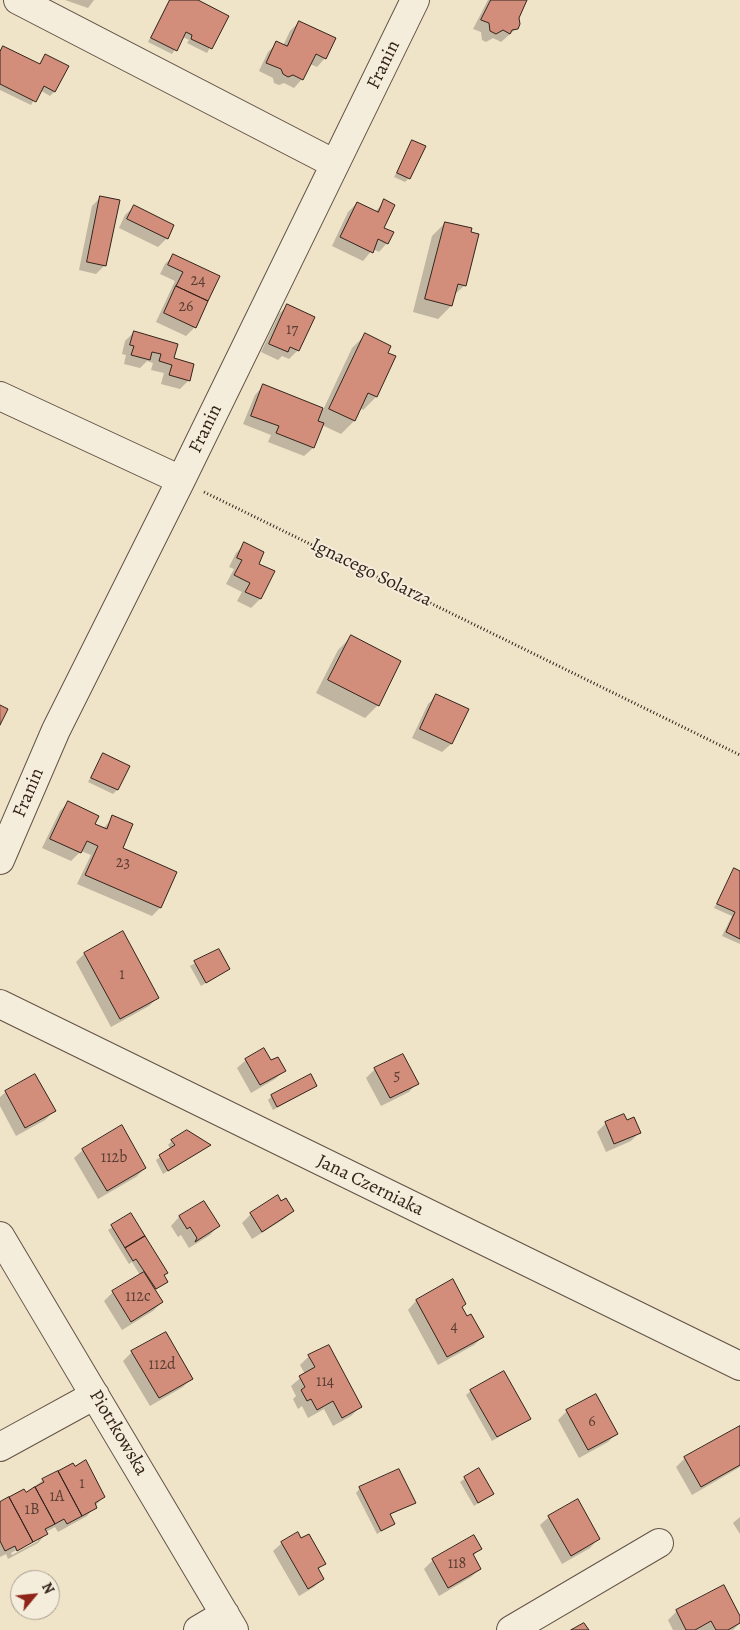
<!DOCTYPE html>
<html>
<head>
<meta charset="utf-8">
<style>
  body { margin:0 }
  #map { position:relative; width:740px; height:1630px; overflow:hidden; background:#efe3c8; font-family:Alegreya,serif }
  canvas { display:block }
  .north { position:absolute; left:10px; top:1570px; width:50px; height:50px; box-sizing:border-box; background:#f5eddb; border:1px solid #a79c8e; border-radius:50%; rotate:62deg; font-size:14px; font-weight:700; line-height:20px; text-align:center; color:#33231b }
  .north::after { content:''; display:block; margin:auto; width:18px; height:22px; background:#8f2418; clip-path:polygon(50% 0,100% 100%,50% 72%,0 100%) }
</style>
</head>
<body>
<div id="map">
<canvas width="740" height="1630"></canvas>
<div class="north">N</div>
</div>
<script>
const g = document.querySelector('canvas').getContext('2d');
g.lineJoin = 'round';
function fill(path, color) {
  g.fillStyle = color;
  g.fill(path, 'evenodd');
}
function strokePath(path, color, width, dash) {
  g.strokeStyle = color;
  g.lineWidth = width;
  g.lineCap = dash ? 'butt' : 'round';
  g.setLineDash(dash || []);
  g.stroke(path);
}
function drawText(font, color, halo, rows, align = 'center') {
  g.font = font + ' Alegreya,serif';
  g.lineWidth = 4;
  g.setLineDash([]);
  g.textBaseline = 'middle';
  g.strokeStyle = halo;
  g.fillStyle = color;
  for (const [text, x, y, turn = 0] of rows) {
    g.save();
    g.translate(x, y);
    g.rotate((+turn || 0) * Math.PI / 180);
    g.textAlign = isNaN(turn) ? turn : align;
    if (halo) g.strokeText(text, 0, 0);
    g.fillText(text, 0, 0);
    g.restore();
  }
}
const shadow = new Path2D(`
  M65,0H94L88,8Z
  M169,0H195L227,16L207,53L187,43L189,40L183,37L172,54L148,42Z
  M488,0H526L517,18V28L501,42L493,38L486,42L482,40L481,32L473,29Z
  M299,22L325,58L317,67L310,64L302,79L294,88L284,83L279,85L274,83L273,78L259,71L268,52L277,43L283,46L290,31Z
  M3,47L38,65L45,56L54,92L50,96L40,90L31,105L0,90V50Z
  M412,142L409,178L405,182L394,177Z
  M100,198L105,265L96,274L79,270L92,206Z
  M385,201L382,228L387,243L379,252L373,249L363,261L332,246L348,212L357,203L375,212Z
  M134,207L167,238L158,247L119,228L125,215Z
  M445,223L465,285L453,296L451,306L438,319L413,312L432,236Z
  M173,256L218,277L195,327L186,336L156,322L175,281L160,274L165,264Z
  M287,306L298,350L289,359L282,356L278,360L261,352L279,314Z
  M134,332L172,359L193,364L188,381L180,389L161,384L164,373L151,370L153,363L147,361L140,368L124,364L126,355L122,354L125,341Z
  M365,335L376,397L363,410L360,408L354,421L341,434L322,425L313,448L304,456L268,442L271,435L243,424L255,395L263,386L323,410L352,348Z
  M245,544L257,564L273,572L260,599L251,608L237,601L242,592L226,584L234,569L229,567L236,553Z
  M351,637L378,705L365,718L316,693L338,650Z
  M437,695L467,710L451,744L442,752L412,738L428,704Z
  M103,755L117,790L113,794L88,782Z
  M68,803L93,824L103,829L113,817L121,849L160,908L152,916L77,884L91,855L81,851L71,861L42,848L60,811Z
  M734,870L740,873V944L722,936L732,916L714,908Z
  M218,951L228,969L201,986L190,966Z
  M84,954L158,997L149,1006L111,1027L76,962Z
  M246,1060L270,1062L284,1071L275,1079L251,1093L237,1068Z
  M375,1069L417,1083L409,1092L381,1106L366,1078Z
  M316,1086L273,1110L268,1100L272,1096Z
  M6,1092L54,1111L45,1120L16,1136L0,1106V1097Z
  M626,1121L639,1133L631,1141L606,1152L597,1132L606,1123Z
  M172,1141L209,1146L163,1174L156,1160L171,1149L168,1145Z
  M83,1150L145,1168L136,1177L98,1199L74,1158Z
  M278,1197L293,1211L284,1219L252,1239L242,1223L251,1214Z
  M203,1202L218,1226L210,1235L189,1248L181,1235L178,1237L171,1226L179,1217Z
  M131,1215L166,1282L154,1291L162,1302L153,1311L122,1330L104,1301L113,1292L140,1275L132,1262L129,1264L108,1230Z
  M453,1281L465,1304L461,1308L467,1318L483,1337L474,1345L438,1365L408,1310L416,1301Z
  M132,1352L191,1379L183,1387L150,1406L123,1361Z
  M309,1356L360,1407L351,1416L333,1426L324,1409L308,1418L302,1406L298,1409L293,1399L296,1396L291,1386L305,1374L300,1365Z
  M471,1391L530,1418L492,1441L466,1395Z
  M567,1411L616,1434L608,1442L579,1458L558,1420Z
  M740,1427V1467L692,1495L676,1467L685,1458Z
  M479,1469L492,1494L474,1506L460,1482Z
  M398,1471L414,1502L390,1515L394,1523L377,1534L356,1493L360,1488Z
  M43,1480L103,1497L87,1516L58,1532L55,1527L46,1532V1534L38,1543L8,1559L6,1554L0,1557V1503L25,1494ZM38,1538V1541L12,1555L11,1553Z
  M549,1517L598,1539L590,1548L562,1564L540,1525Z
  M740,1517V1534L733,1523Z
  M301,1540L324,1563L318,1570L323,1579L314,1587L299,1596L273,1551L282,1543Z
  M480,1549L473,1556L480,1569L471,1577L439,1596L424,1569L433,1560Z
  M677,1611L740,1618V1623L733,1630H673L668,1620Z`);
const building = new Path2D(`
  M170,0H198L229,16L212,49L191,39L192,35L186,32L177,51L151,38Z
  M491,0H527L519,18L520,24L518,29L512,30L510,34L503,30L496,34L490,31L489,23L481,20Z
  M299,21L336,38L326,59L316,54L303,80L293,75L288,77L283,74L281,69L266,63L276,41L287,46Z
  M3,46L40,64L45,54L69,66L55,92L44,86L36,102L0,84V52Z
  M412,140L426,146L410,179L397,173Z
  M100,196L120,200L106,266L87,262Z
  M384,199L395,205L384,228L394,232L388,244L378,239L373,253L340,237L357,202L378,212Z
  M134,205L174,225L168,239L127,219Z
  M445,222L472,228L471,232L479,234L466,286L458,284L452,306L425,299Z
  M173,254L220,276L208,301L176,286L183,272L168,265Z
  M176,286L208,301L196,328L164,313Z
  M287,304L315,317L299,351L290,347L288,352L269,344Z
  M134,331L178,344L174,358L194,364L190,381L169,375L172,365L159,361L161,354L152,352L150,360L131,355L134,346L130,345Z
  M365,333L391,346L388,353L396,356L377,397L368,393L355,421L329,409Z
  M263,384L323,408L318,421L324,423L314,448L276,433L279,426L251,416Z
  M244,542L264,552L259,564L275,571L261,599L245,592L250,583L234,575L242,560L237,558Z
  M351,635L401,661L379,706L328,680Z
  M436,694L469,709L452,744L420,729Z
  M0,705L8,709L0,725Z
  M103,753L130,766L118,790L91,778Z
  M68,801L99,816L95,824L107,829L112,815L133,824L123,848L177,872L161,908L85,875L98,846L87,841L81,853L50,839Z
  M734,868L740,871V939L726,932L735,912L717,904Z
  M123,931L159,998L120,1019L84,953Z
  M219,949L230,969L206,983L194,961Z
  M264,1048L271,1060L278,1057L286,1071L260,1085L245,1059Z
  M403,1054L419,1084L390,1098L374,1068Z
  M35,1074L56,1111L25,1128L5,1091Z
  M311,1074L317,1086L277,1107L271,1095Z
  M624,1114L627,1120L634,1117L641,1133L614,1144L605,1122Z
  M122,1125L146,1168L107,1191L82,1149Z
  M187,1130L211,1145L168,1171L159,1155L175,1145L171,1140Z
  M278,1195L281,1201L286,1198L294,1211L262,1232L250,1213Z
  M204,1201L220,1226L195,1242L197,1238L190,1227L187,1229L179,1216Z
  M131,1213L145,1236L125,1248L111,1225Z
  M145,1236L168,1273L164,1275L168,1282L156,1289L136,1259L133,1261L125,1248Z
  M144,1272L163,1302L131,1322L112,1291Z
  M453,1279L466,1304L462,1307L467,1316L471,1314L484,1337L447,1357L416,1300Z
  M166,1332L193,1379L159,1398L131,1351Z
  M329,1345L362,1407L342,1418L333,1401L317,1410L311,1399L307,1401L301,1390L305,1387L299,1376L315,1367L308,1355Z
  M504,1371L531,1419L497,1437L470,1390Z
  M596,1394L618,1434L588,1450L566,1410Z
  M740,1426V1465L701,1487L684,1457Z
  M86,1460L105,1497L95,1503L97,1508L82,1516L58,1471L73,1463L75,1466Z
  M479,1468L494,1494L478,1503L464,1477Z
  M399,1469L416,1503L390,1514L395,1524L381,1531L359,1487Z
  M58,1471L82,1516L67,1524L64,1519L55,1524L35,1487L44,1482L42,1479Z
  M35,1487L55,1524L45,1529L48,1534L33,1542L9,1497L24,1489L26,1492Z
  M9,1497L33,1542L17,1551L15,1546L5,1551L0,1541V1502Z
  M578,1499L600,1539L571,1556L548,1516Z
  M298,1532L301,1538L309,1534L326,1564L318,1568L324,1579L308,1589L281,1542Z
  M474,1535L482,1549L473,1554L481,1569L448,1588L432,1559Z
  M724,1585L740,1616V1623L728,1630H716L711,1621L695,1630H686L676,1610Z
  M584,1623L589,1630H571Z`);
const path = new Path2D(`
  M204,492L740,755`);
const minor = new Path2D(`
  M18,0L335,164
  M0,396L181,480
  M0,860L56,730L181,480L415,0
  M0,1004L740,1366
  M0,1236L234,1630
  M0,1447L95,1395
  M198,1630L225,1614
  M511,1630L659,1543`);
const numberNames = [
  ["24",198,281],
  ["26",186,307],
  ["17",292,330],
  ["23",123,863],
  ["1",122,975],
  ["5",397,1076],
  ["112b",114,1158],
  ["112c",138,1297],
  ["4",454,1327],
  ["112d",162,1365],
  ["114",325,1382],
  ["6",592,1422],
  ["1",82,1484],
  ["1A",57,1497],
  ["1B",32,1510],
  ["118",457,1564]
];
const streetNames = [
  ["Franin",384,65,-64],
  ["Franin",206,429,-64],
  ["Ignacego Solarza",371,573,26],
  ["Franin",29,793,-67],
  ["Jana Czerniaka",370,1186,26],
  ["Piotrkowska",118,1433,59]
];
fill(shadow, '#0003');
fill(building, '#d28e7b');
strokePath(building, '#33231b', 1);
strokePath(minor, '#625346', 30);
strokePath(path, '#33231b', 3, [1, 2.5]);
strokePath(minor, '#f5eddb', 28);
drawText('16px', '#5b3e33', null, numberNames);
drawText('19px', '#33231b', '#f5eddb', streetNames);
</script>
</body>
</html>
